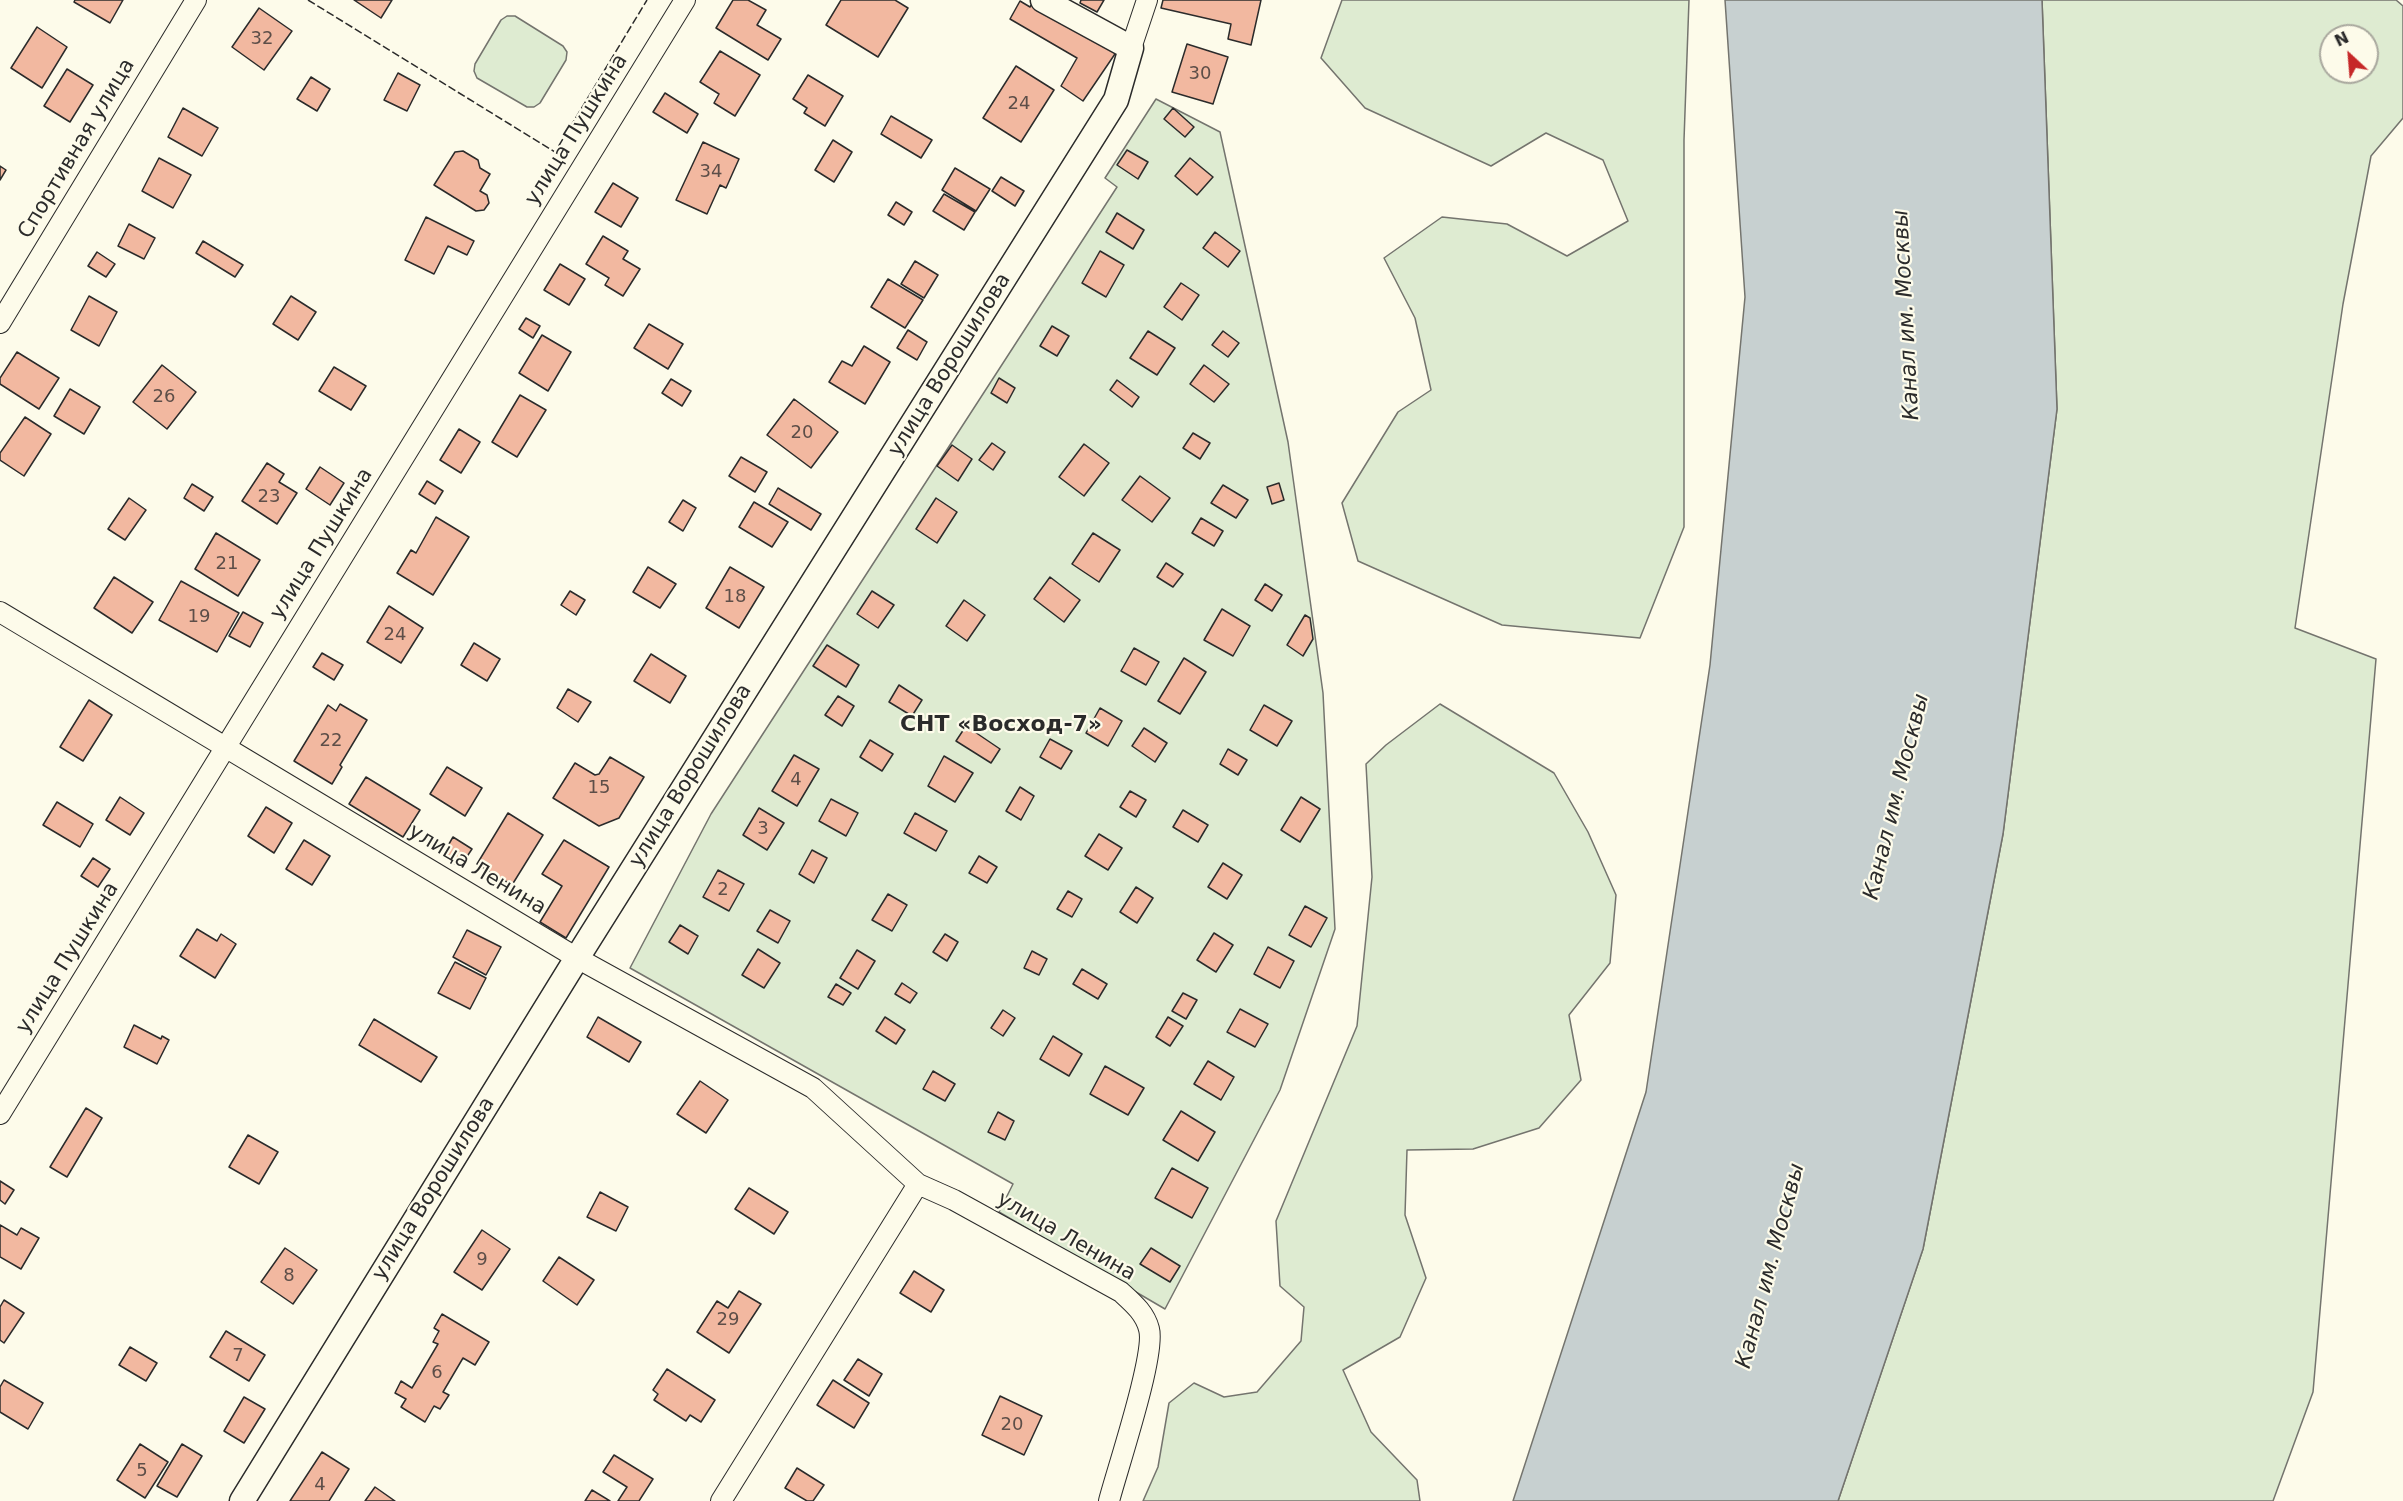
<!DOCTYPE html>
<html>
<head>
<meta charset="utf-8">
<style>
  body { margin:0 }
  #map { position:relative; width:2403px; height:1501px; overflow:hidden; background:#fdfbea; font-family:"DejaVu Sans",sans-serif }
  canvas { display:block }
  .north { position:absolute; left:2319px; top:24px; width:60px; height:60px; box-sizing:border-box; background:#fdfbea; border:2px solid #a9a89e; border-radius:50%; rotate:334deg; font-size:16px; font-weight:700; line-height:24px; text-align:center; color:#2b2b2b }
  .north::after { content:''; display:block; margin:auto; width:21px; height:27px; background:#c62828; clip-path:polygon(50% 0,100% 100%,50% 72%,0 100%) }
</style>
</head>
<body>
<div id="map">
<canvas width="2403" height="1501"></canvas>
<div class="north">N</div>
</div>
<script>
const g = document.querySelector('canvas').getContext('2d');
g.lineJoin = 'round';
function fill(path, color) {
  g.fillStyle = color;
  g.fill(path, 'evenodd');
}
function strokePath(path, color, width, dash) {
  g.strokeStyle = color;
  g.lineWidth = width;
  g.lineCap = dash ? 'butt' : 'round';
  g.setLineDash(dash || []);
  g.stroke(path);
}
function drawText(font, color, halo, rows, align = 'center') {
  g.font = font + ' "DejaVu Sans",sans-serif';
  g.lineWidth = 4.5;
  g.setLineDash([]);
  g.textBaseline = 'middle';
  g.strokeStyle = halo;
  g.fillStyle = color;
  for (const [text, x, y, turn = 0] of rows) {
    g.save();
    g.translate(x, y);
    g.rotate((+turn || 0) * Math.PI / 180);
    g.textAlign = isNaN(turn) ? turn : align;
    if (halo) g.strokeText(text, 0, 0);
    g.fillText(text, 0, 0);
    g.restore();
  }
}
const green = new Path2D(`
  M1342,0H1689L1684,140V527L1640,638L1502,625L1358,561L1342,503L1398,412L1431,390L1415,318L1384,258L1442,217L1507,224L1567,256L1628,221L1603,160L1546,133L1491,166L1365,108L1321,58Z
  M2042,0H2396L2403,6V118L2371,156L2343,304L2295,628L2376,659L2313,1392L2273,1501H1838L1923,1249L2003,834L2057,409ZM2331,36H2367V72H2331Z
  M507,16H515L563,46L567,52L566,60L540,103L534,107H527L477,78L474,71L475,64L501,20Z
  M1156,99L1220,132L1288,442L1323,693L1335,929L1280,1090L1165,1309L999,1212L1013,1184L630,968L711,814L1117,187L1105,178Z
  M1440,704L1554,773L1588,832L1616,895L1610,963L1569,1015L1581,1080L1539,1128L1473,1149L1407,1150L1405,1215L1426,1278L1400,1337L1343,1370L1371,1432L1417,1480L1420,1501H1143L1158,1467L1169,1403L1194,1383L1224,1397L1257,1392L1301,1341L1304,1307L1280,1286L1276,1221L1357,1026L1372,877L1366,764L1386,745Z`);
const water = new Path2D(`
  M1725,0H2042L2057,409L2003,834L1923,1249L1838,1501H1513L1646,1092L1710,665L1745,297Z`);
const building = new Path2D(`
  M75,0H123L110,23L74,2Z
  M354,0H392L381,18Z
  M733,0H748L766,10L757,25L781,39L768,60L716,28Z
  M841,0H895L908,8L878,57L826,25Z
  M1081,0H1104L1097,12L1080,3Z
  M1163,0H1261L1251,45L1228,39L1231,24L1161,8Z
  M1020,1L1030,7L1033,2L1117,51L1083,101L1061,86L1077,58L1010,19Z
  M259,8L292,31L264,70L232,47Z
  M37,27L67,47L42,88L11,68Z
  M1187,44L1228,57L1213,104L1172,92Z
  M720,51L760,75L735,116L714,103L719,94L700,82Z
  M1016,66L1054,90L1021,142L983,118Z
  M67,69L93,85L70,122L44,106Z
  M398,73L420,85L407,111L384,100Z
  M808,75L843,96L825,126L804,113L807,108L793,99Z
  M311,77L330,89L317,111L297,99Z
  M665,93L698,114L687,133L653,112Z
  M183,108L218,128L202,156L168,137Z
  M1173,108L1194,127L1185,137L1164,119Z
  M891,116L932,140L921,158L881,134Z
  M833,140L852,152L834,182L815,170Z
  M703,142L739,159L726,188L720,185L707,214L676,200Z
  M1127,150L1148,162L1138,179L1117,165Z
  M463,151L478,160L480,168L490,174L480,191L487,195L489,203L484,210L476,211L434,185L455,152Z
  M159,158L191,175L173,208L142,191Z
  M1190,158L1213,177L1197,195L1175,176Z
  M0,166L6,170L0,180Z
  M955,168L990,189L976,211L942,190Z
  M1001,177L1024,191L1015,206L992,191Z
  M613,183L638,198L621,227L595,212Z
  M944,194L975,212L964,230L933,211Z
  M896,202L912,212L904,225L888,215Z
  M1117,213L1144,230L1133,249L1106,232Z
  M426,217L474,241L467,255L448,246L434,274L405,260Z
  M129,224L155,238L144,259L118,246Z
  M1215,232L1240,251L1228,267L1203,248Z
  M603,236L628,251L623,259L640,269L623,296L605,285L609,278L586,264Z
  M203,241L243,265L235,277L196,253Z
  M1100,251L1124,265L1106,297L1082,283Z
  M97,252L115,264L106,277L88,266Z
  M915,261L938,275L924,298L901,284Z
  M560,264L585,279L569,305L544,290Z
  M888,279L923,300L905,328L871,307Z
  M1181,283L1199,295L1182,320L1164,307Z
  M89,296L117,312L99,346L71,330Z
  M291,296L316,312L298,340L273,324Z
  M526,318L540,326L533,338L519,329Z
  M649,324L683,344L668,369L634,348Z
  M1052,326L1069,336L1057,356L1040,346Z
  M908,330L927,342L917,360L897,348Z
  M1148,331L1175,348L1157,375L1130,358Z
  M1223,331L1239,343L1228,357L1212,345Z
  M542,335L571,352L548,391L519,373Z
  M864,346L890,362L865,404L829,382L842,361L852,366Z
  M17,352L59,378L39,409L0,384V378Z
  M162,365L196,392L167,429L133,402Z
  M1204,365L1229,384L1214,402L1190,384Z
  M334,367L366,386L351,410L319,391Z
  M999,378L1015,388L1007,403L991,393Z
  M671,379L691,391L682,406L662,393Z
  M1117,380L1139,397L1132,407L1110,390Z
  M70,389L100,407L84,434L54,416Z
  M520,395L546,410L517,457L492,442Z
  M794,399L838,432L811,468L767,435Z
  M25,417L51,434L24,476L0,460V453Z
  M459,429L480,442L461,473L440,460Z
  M1193,433L1210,443L1200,459L1183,448Z
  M992,443L1005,452L993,470L979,460Z
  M1084,444L1109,463L1084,496L1059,477Z
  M952,445L972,459L958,481L937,466Z
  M741,457L767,472L755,492L729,476Z
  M267,463L284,474L279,482L297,493L277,524L242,501Z
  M320,467L344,483L330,505L306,489Z
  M1140,476L1170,498L1152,522L1122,500Z
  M427,481L443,491L435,504L419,494Z
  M1279,483L1284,500L1272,504L1267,487Z
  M192,484L213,497L204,511L184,498Z
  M1223,485L1248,500L1236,518L1211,503Z
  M778,488L821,514L811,530L769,504Z
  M129,498L146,510L125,540L108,529Z
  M936,498L957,512L937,543L916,529Z
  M683,500L696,508L683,531L669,522Z
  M754,502L788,522L772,547L739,527Z
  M436,517L469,537L433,595L397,573L411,550L416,553Z
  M1201,518L1223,531L1214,546L1192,533Z
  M216,533L260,560L238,596L195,569Z
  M1093,533L1120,550L1099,582L1072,564Z
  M1166,563L1183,574L1173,587L1157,577Z
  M648,567L676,584L660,608L633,592Z
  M730,567L764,587L739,628L706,608Z
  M114,577L153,602L132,633L94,608Z
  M1050,577L1080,600L1064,622L1034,599Z
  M181,581L239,613L217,652L159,620Z
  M1265,584L1282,595L1272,611L1255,600Z
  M570,591L585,600L576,615L561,605Z
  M872,591L894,605L878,628L857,614Z
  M964,600L985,615L967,641L946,626Z
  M389,606L423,628L401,663L367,642Z
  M1222,609L1250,626L1233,656L1204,640Z
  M243,612L263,623L250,647L229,636Z
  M1305,615L1310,618L1313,639L1303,656L1287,645Z
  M474,643L500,659L487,681L461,665Z
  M827,645L859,665L846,687L813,666Z
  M1134,648L1159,662L1146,685L1121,671Z
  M322,653L343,665L334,680L313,667Z
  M651,654L686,676L670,703L634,681Z
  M1184,658L1206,672L1180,714L1158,701Z
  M899,685L922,700L912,716L889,702Z
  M568,689L591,702L578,722L557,708Z
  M838,696L854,706L842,726L825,715Z
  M89,700L112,715L83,761L60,747Z
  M340,704L367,720L340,765L342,767L332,784L294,761L328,705L336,711Z
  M1264,705L1292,721L1277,746L1250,730Z
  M1100,708L1122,721L1108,746L1086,733Z
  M966,726L1000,749L991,763L956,741Z
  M1144,728L1167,743L1155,762L1132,746Z
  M1050,739L1072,751L1061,769L1040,757Z
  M870,740L893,754L882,771L860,757Z
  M1228,749L1247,760L1238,775L1220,764Z
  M794,755L819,769L797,806L772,791Z
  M944,756L973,773L955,802L928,786Z
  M610,757L644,777L619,818L599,826L553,798L575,763L595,775L599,774Z
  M447,767L482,788L465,816L430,794Z
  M366,777L420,810L403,837L349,804Z
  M1020,787L1034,796L1021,820L1006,811Z
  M1130,791L1146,800L1136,817L1120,807Z
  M120,797L144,813L130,835L106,820Z
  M1301,797L1320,809L1300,842L1281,830Z
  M831,799L858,813L846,836L819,821Z
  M57,802L93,824L80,847L43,825Z
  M266,807L292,823L274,853L248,836Z
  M759,808L784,823L767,850L743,835Z
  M1183,810L1208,825L1198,842L1173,827Z
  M508,813L543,835L512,885L477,864Z
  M915,813L947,831L936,851L904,833Z
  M1099,834L1122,848L1108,870L1085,856Z
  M453,837L472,849L460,867L442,856Z
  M304,840L330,856L312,885L286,869Z
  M564,840L609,867L566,938L540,922L562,886L542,874Z
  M812,850L827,858L814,883L799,874Z
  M979,856L997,867L987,883L969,873Z
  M93,858L110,869L98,887L81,876Z
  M1223,863L1242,875L1227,899L1208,887Z
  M718,870L744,884L729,911L703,897Z
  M1136,887L1153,898L1137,923L1120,912Z
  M1068,891L1082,899L1072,917L1057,909Z
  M888,894L907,905L892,931L872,920Z
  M1305,906L1327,918L1311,947L1289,935Z
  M770,910L790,921L778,943L757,931Z
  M680,925L698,936L688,954L669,942Z
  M197,929L217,941L221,934L236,944L215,978L180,956Z
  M467,930L501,947L486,975L453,957Z
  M1214,933L1233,945L1216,972L1197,960Z
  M945,934L958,942L947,961L933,952Z
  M1268,947L1294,961L1280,988L1254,974Z
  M758,949L780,963L764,988L742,975Z
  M857,950L875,961L858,989L840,978Z
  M1032,951L1047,959L1039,975L1024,968Z
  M455,962L486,978L470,1009L438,993Z
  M1082,969L1107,984L1098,999L1073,984Z
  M902,983L917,993L910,1003L895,994Z
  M836,984L851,993L843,1005L828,997Z
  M1183,993L1197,1000L1186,1019L1172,1011Z
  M1240,1009L1268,1024L1255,1047L1227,1032Z
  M1003,1010L1015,1018L1003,1036L991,1028Z
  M598,1017L641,1042L629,1062L587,1037Z
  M885,1017L905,1030L896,1044L876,1031Z
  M1168,1017L1183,1026L1170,1046L1156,1037Z
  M374,1019L437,1057L421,1082L359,1045Z
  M134,1025L161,1039L162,1036L169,1040L157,1064L124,1047Z
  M1053,1036L1082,1054L1069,1076L1040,1059Z
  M1208,1061L1234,1077L1221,1100L1194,1084Z
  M1105,1066L1144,1088L1128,1115L1090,1094Z
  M933,1071L955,1084L945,1101L923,1089Z
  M700,1081L728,1100L706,1133L677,1114Z
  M86,1108L102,1118L67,1177L50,1167Z
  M1181,1111L1215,1132L1198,1161L1163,1140Z
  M998,1112L1014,1121L1005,1140L988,1132Z
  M248,1135L278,1152L259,1184L229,1167Z
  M1172,1168L1208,1188L1192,1218L1155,1198Z
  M0,1181L14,1190L5,1204L0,1200Z
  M749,1188L788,1212L774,1234L735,1209Z
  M600,1192L628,1207L616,1231L587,1217Z
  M0,1225L17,1235L21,1228L39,1238L21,1269L0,1257Z
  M482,1230L510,1249L482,1290L454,1272Z
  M285,1248L317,1270L293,1304L261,1282Z
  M1151,1248L1180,1266L1170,1282L1140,1264Z
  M559,1257L594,1280L577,1305L543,1281Z
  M914,1271L944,1290L931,1312L900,1293Z
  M739,1291L761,1304L729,1353L697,1332L717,1301L728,1308Z
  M4,1300L24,1313L4,1343L0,1340V1307Z
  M442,1314L489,1342L475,1365L463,1358L443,1392L449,1395L440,1409L434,1406L425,1422L401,1407L406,1399L395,1393L401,1381L412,1388L438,1344L433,1342L439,1331L434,1328Z
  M226,1331L265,1355L249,1381L210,1357Z
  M130,1347L157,1363L146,1381L119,1365Z
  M858,1359L882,1374L869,1396L844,1380Z
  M667,1369L715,1400L701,1422L690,1415L686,1421L654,1400L658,1394L653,1390Z
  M4,1380L43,1403L28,1429L0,1412V1387Z
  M833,1380L869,1403L854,1428L817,1405Z
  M1000,1396L1042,1416L1024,1455L982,1435Z
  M244,1397L265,1409L244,1443L224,1431Z
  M140,1444L168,1462L145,1498L117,1480Z
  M182,1444L202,1456L177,1497L157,1486Z
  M322,1452L349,1469L329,1501H290Z
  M614,1455L653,1479L639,1501H618L627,1487L603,1472Z
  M797,1468L824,1485L813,1501H807L785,1488Z
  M375,1487L395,1501H365Z
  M592,1490L610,1501H585Z`);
const minor = new Path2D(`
  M1131,48L1147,0
  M0,323L196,0
  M0,612L577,958L813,1088L918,1184L954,1200L1121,1292C1133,1303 1145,1313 1149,1329C1156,1354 1117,1470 1109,1501
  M0,1114L685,0
  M721,1501L918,1184`);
const tertiary = new Path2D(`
  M242,1501L577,958L1116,100L1131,48L1043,0`);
const fence = new Path2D(`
  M308,0L555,152L647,0`);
const numberNames = [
  ["32",262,39],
  ["30",1200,74],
  ["24",1019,104],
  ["34",711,172],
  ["26",164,397],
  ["20",802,433],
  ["23",269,497],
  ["21",227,564],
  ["18",735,597],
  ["19",199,617],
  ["24",395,635],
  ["22",331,741],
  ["4",796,780],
  ["15",599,788],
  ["3",763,829],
  ["2",723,890],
  ["9",482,1260],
  ["8",289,1276],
  ["29",728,1320],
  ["7",238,1356],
  ["6",437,1373],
  ["20",1012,1425],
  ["5",142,1471],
  ["4",320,1485]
];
const streetNames = [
  ["улица Пушкина",577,130,-58],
  ["Спортивная улица",77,149,-59],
  ["улица Ворошилова",950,365,-58],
  ["улица Пушкина",322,544,-58],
  ["улица Ворошилова",691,776,-58],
  ["улица Ленина",477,870,31],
  ["улица Пушкина",68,958,-58],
  ["улица Ворошилова",434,1189,-58],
  ["улица Ленина",1066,1237,30]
];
const waterNames = [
  ["Канал им. Москвы",1907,315,-93],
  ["Канал им. Москвы",1897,797,-76],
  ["Канал им. Москвы",1771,1266,-75]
];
const neighbourhoodNames = [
  ["СНТ «Восход-7»",1001,725]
];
fill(green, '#deebd1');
strokePath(green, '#74746e', 1.5);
fill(water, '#c7d0d0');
strokePath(water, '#74746e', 1.5);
fill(building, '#f2b8a0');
strokePath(building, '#2b2b2b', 1.5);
strokePath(minor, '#2b2b2b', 22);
strokePath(tertiary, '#2b2b2b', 27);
strokePath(minor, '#fdfbea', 20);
strokePath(tertiary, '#fdfbea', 24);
strokePath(fence, '#2b2b2b', 1.5, [8, 3]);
drawText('18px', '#5d4e48', null, numberNames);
drawText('21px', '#2b2b2b', '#fdfbea', streetNames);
drawText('italic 22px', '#2b2b2b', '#fdfbea', waterNames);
drawText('bold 22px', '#2b2b2b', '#fdfbea', neighbourhoodNames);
</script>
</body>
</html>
